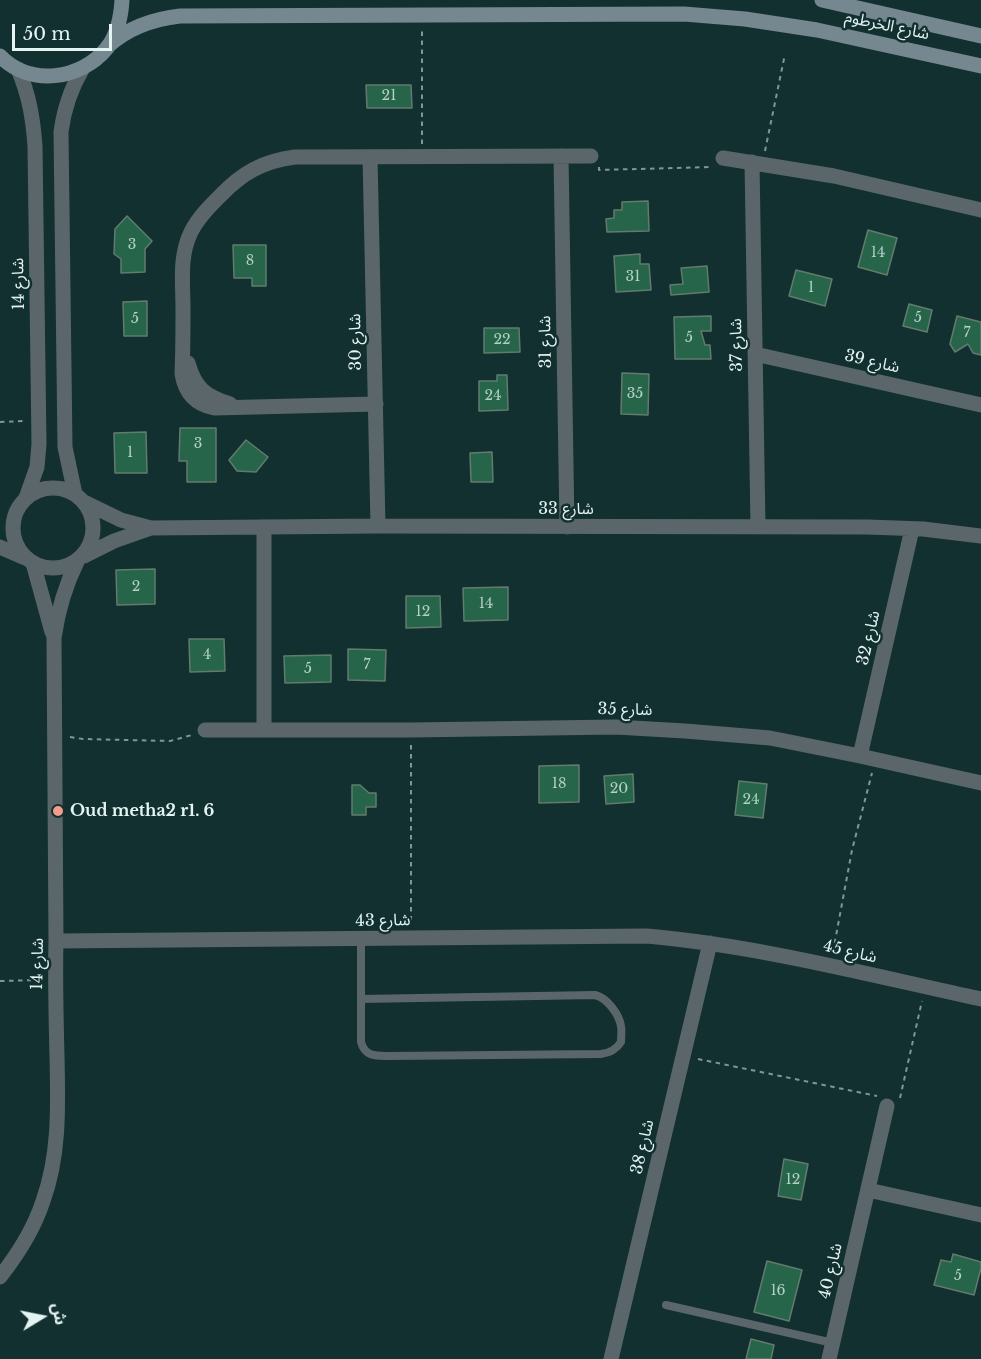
<!DOCTYPE html>
<html>
<head>
<meta charset="utf-8">
<style>
  body { margin:0 }
  #map { position:relative; width:981px; height:1359px; overflow:hidden; background:#133030; font-family:"Libre Baskerville","Noto Sans Arabic",serif }
  canvas { display:block }
  .north { position:absolute; left:12px; top:1287px; width:60px; height:60px; -webkit-text-stroke:4px #133030; paint-order:stroke; rotate:80deg; font-size:16px; font-weight:700; line-height:24px; text-align:center; color:#e3f4f3 }
  .north::after { content:''; display:block; margin:auto; width:21px; height:27px; background:#e3f4f3; clip-path:polygon(50% 0,100% 100%,50% 72%,0 100%) }
  .scale { position:absolute; left:12px; top:24px; width:100px; height:27px; box-sizing:border-box; border:3px solid #e3f4f3; border-top:0; padding-left:8px; font-size:18px; line-height:21px; white-space:nowrap; color:#e3f4f3; -webkit-text-stroke:4px #133030; paint-order:stroke }
</style>
</head>
<body>
<div id="map">
<canvas width="981" height="1359"></canvas>
<div class="north">ش</div>
<div class="scale">50 m</div>
</div>
<script>
const g = document.querySelector('canvas').getContext('2d');
g.lineJoin = 'round';
function fill(path, color) {
  g.fillStyle = color;
  g.fill(path, 'evenodd');
}
function strokePath(path, color, width, dash) {
  g.strokeStyle = color;
  g.lineWidth = width;
  g.lineCap = dash ? 'butt' : 'round';
  g.setLineDash(dash || []);
  g.stroke(path);
}
function drawText(font, color, halo, rows, align = 'center') {
  g.font = font + ' "Libre Baskerville","Noto Sans Arabic",serif';
  g.lineWidth = 5;
  g.setLineDash([]);
  g.textBaseline = 'middle';
  g.strokeStyle = halo;
  g.fillStyle = color;
  for (const [text, x, y, turn = 0] of rows) {
    g.save();
    g.translate(x, y);
    g.rotate((+turn || 0) * Math.PI / 180);
    g.textAlign = isNaN(turn) ? turn : align;
    if (halo) g.strokeText(text, 0, 0);
    g.fillText(text, 0, 0);
    g.restore();
  }
}
const building = new Path2D(`
  M366,85H411L412,108H367Z
  M648,201L649,231L607,232L606,219L614,218V210H622V202Z
  M127,216L152,241L145,249V272L121,273V259L114,254L115,229Z
  M868,230L897,238L887,275L858,267Z
  M233,245H266V286H252V278H234Z
  M640,254V264H649L651,290L616,292L614,256Z
  M707,266L709,292L671,295L670,285L683,284L681,268Z
  M796,270L832,279L825,306L789,296Z
  M147,301V336H124L123,302Z
  M909,304L932,310L927,332L903,326Z
  M711,316V331H701L705,345H710L711,359H675L674,317Z
  M957,316L981,322V355L973,353L968,344L955,352L950,344Z
  M484,328H519L520,352L484,353Z
  M622,373L649,374L648,415L621,414Z
  M497,375H507L508,410L479,411V381H497Z
  M180,428H216V482H187V461H179Z
  M146,432L147,473H115L114,433Z
  M246,440L268,457L256,472L237,471L229,460Z
  M492,452L493,482H471L470,453Z
  M155,569V604L117,605L116,570Z
  M508,587V620L464,621L463,588Z
  M406,596H440L441,627L406,628Z
  M189,639H224L225,671L190,672Z
  M348,649L386,650L385,681L348,680Z
  M331,655V682L285,683L284,656Z
  M579,765V802L539,803V766Z
  M633,774L634,802L606,804L604,776Z
  M739,781L767,784L763,818L735,815Z
  M352,785H360L369,793H376V807H366V815H352Z
  M784,1159L808,1164L801,1200L778,1196Z
  M953,1254L981,1262V1268L974,1295L934,1285L941,1260L951,1262Z
  M767,1261L802,1270L789,1321L754,1312Z
  M751,1339L774,1345L771,1359H746Z`);
const path = new Path2D(`
  M422,144V30
  M765,151L785,54
  M599,167V170L713,167
  M0,422L24,421
  M70,737L83,739L170,741L192,735
  M411,745V925
  M833,952L852,850L872,773
  M0,981L40,980
  M698,1059L877,1096
  M900,1098L922,1001`);
const lane = new Path2D(`
  M361,940V1042C365,1057 376,1056 389,1056L601,1054C610,1053 616,1050 621,1042C621,1037 622,1031 621,1026C619,1014 607,998 595,995L361,999
  M666,1305L833,1343`);
const street = new Path2D(`
  M18,69C29,95 33,118 35,146L39,444L37,467L26,498
  M561,156L567,527
  M370,157L378,526
  M723,158L834,176L981,210
  M752,162L758,527
  M755,354L981,405
  M188,363C195,388 205,396 230,404
  M376,404L214,408C195,404 185,392 182,374C183,352 183,331 183,309C183,283 179,256 191,232C198,218 209,207 220,196C242,173 263,161 295,157L591,156
  M13 528a40 40 0 1 1 80 0a40 40 0 1 1-80 0Z
  M75,494L65,447L61,132C64,109 71,88 83,68
  M84,502L121,520L151,528L378,526L868,527L923,529L981,536
  M0,547L25,558
  M84,556L114,541L151,528
  M33,563L52,632
  M264,729V527
  M205,730H411L616,727L685,731L770,738L860,756L981,783
  M860,756L912,529
  M56,941L647,936C760,946 870,975 981,999
  M868,1190L981,1215
  M0,1277C18,1254 34,1229 43,1201C60,1154 58,1105 57,1056C56,1018 55,979 56,941L54,638C58,611 65,586 77,562
  M611,1359L710,943
  M829,1359L887,1106`);
const secondary = new Path2D(`
  M822,0L981,36
  M108,46C129,27 153,19 180,16L684,14L745,19L817,30L981,66
  M0,56C30,87 81,80 107,48C118,34 121,17 122,0`);
const markers = [
  [58,811,6,"#f49d8b"]
];
const numberNames = [
  ["21",389,96],
  ["3",132,245],
  ["14",878,253],
  ["8",250,261],
  ["31",633,277],
  ["1",811,288],
  ["5",918,318],
  ["5",135,319],
  ["7",967,333],
  ["5",689,338],
  ["22",502,340],
  ["35",635,394],
  ["24",493,396],
  ["3",198,444],
  ["1",130,453],
  ["2",136,587],
  ["14",486,604],
  ["12",423,612],
  ["4",207,655],
  ["7",367,665],
  ["5",308,669],
  ["18",559,784],
  ["20",619,789],
  ["24",751,800],
  ["12",793,1180],
  ["5",958,1276],
  ["16",778,1291]
];
const streetNames = [
  ["شارع الخرطوم",887,26,12],
  ["شارع 14",19,284,-91],
  ["شارع 30",356,342,-91],
  ["شارع 31",546,342,-91],
  ["شارع 37",737,345,-91],
  ["شارع 39",872,362,13],
  ["شارع 33",566,509],
  ["شارع 32",869,638,-77],
  ["شارع 35",625,710,1],
  ["شارع 43",383,921,-1],
  ["شارع 45",850,952,13],
  ["شارع 14",38,964,-89],
  ["شارع 38",643,1147,-77],
  ["شارع 40",831,1271,-77]
];
const poiNames = [
  ["Oud metha2 r1. 6",70,811]
];
fill(building, '#266549');
strokePath(building, '#627b6d', 1.5);
strokePath(path, '#809797', 2, [4.5, 4.5]);
strokePath(lane, '#5b666b', 8);
strokePath(street, '#5b666b', 15);
strokePath(secondary, '#75878f', 15);
for (const [x, y, r, color] of markers) {
  const dot = new Path2D();
  dot.arc(x, y, r, 0, 2 * Math.PI);
  g.fillStyle = color;
  g.fill(dot);
  strokePath(dot, '#133030', 2);
}
drawText('14px', '#b4d0c8', null, numberNames);
drawText('16px', '#e3f4f3', '#133030', streetNames);
drawText('bold 16px', '#e3f4f3', '#133030', poiNames, 'left');
</script>
</body>
</html>
